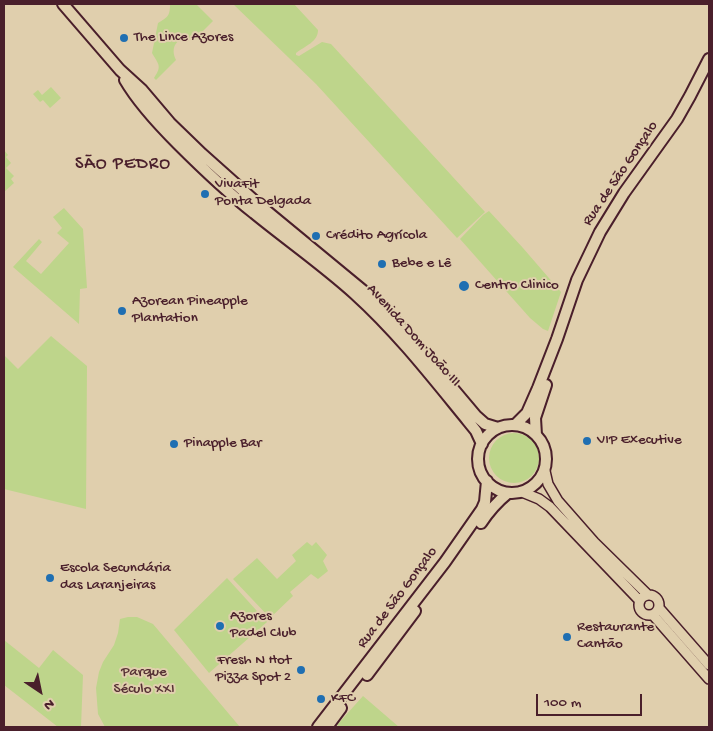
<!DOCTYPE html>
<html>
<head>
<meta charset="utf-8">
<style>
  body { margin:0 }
  #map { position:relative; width:713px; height:731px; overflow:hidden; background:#e0cfad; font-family:"Gochi Hand",sans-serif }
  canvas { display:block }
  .frame { position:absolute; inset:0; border:5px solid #4a1f2b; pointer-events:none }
  .north { position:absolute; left:15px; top:666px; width:50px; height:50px; -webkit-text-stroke:4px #e0cfad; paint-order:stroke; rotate:146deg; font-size:14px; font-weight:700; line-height:20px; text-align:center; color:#4a1f2b }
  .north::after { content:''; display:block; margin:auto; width:18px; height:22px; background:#4a1f2b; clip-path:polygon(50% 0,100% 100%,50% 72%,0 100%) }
  .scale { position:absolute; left:536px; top:694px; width:106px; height:22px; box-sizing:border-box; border:2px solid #4a1f2b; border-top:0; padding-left:6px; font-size:15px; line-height:18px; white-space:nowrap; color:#4a1f2b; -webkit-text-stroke:4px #e0cfad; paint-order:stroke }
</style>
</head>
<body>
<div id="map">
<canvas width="713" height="731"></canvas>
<div class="frame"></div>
<div class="north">N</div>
<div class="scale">100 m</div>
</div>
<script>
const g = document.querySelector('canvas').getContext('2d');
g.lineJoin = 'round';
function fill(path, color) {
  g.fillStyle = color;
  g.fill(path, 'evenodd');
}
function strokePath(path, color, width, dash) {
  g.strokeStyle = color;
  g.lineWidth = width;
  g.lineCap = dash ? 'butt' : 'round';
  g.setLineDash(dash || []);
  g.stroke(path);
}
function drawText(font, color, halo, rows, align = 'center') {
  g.font = font + ' "Gochi Hand",sans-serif';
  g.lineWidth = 4;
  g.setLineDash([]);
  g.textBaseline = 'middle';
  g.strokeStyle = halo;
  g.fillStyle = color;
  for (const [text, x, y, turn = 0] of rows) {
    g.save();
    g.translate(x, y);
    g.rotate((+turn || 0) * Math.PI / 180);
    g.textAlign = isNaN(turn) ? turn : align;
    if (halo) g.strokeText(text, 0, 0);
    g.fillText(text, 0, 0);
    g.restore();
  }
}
const green = new Path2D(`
  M170,4H196L213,21L193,41C179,35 169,46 176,60L156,80L154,78C162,66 159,65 152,53L158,23C168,17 170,16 170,4Z
  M233,4H294L318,30C318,42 305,46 296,53V55L299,56L322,42L331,44L485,212L457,238L316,84Z
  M51,87L61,98L50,108L43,100L40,102L33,94L38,90L42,95Z
  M4,150L8,155L6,157L11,163L6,168L14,176L11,179L14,183L4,192Z
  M64,208L83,229L87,288L80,289L79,324L13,267L39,239L42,242L26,261L41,274L69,243L57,233L62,228L53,217Z
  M489,211L523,248L561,292L548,331L543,329L530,318L460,239L483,215Z
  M51,336L87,366L86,509L4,489V355L18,369Z
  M489 458a25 25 0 1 1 50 0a25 25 0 1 1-50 0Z
  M307,542L312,546L316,542L327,555L323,561L328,571L318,579L311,574L290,592L293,596L270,618L233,579L257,558L277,579L296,561L292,555Z
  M227,578L267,622L209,673L174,630Z
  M128,617H137L153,624L240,727H105L98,714L96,688L99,672L103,662L114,645L118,633L120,619Z
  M4,640L39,668L53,650L83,675L81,727H58L4,685Z
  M363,696L399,727H340L337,725Z`);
const tertiary = new Path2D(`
  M545,471L548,484L558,501L594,542L648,595
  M522,492L539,499L550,507L640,601
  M639 605a10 10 0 1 1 20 0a10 10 0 1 1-20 0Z
  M659,608L709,665
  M653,615L709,679`);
const secondary = new Path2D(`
  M63,4L120,70L142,90L170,123L202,154L258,204L372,298L391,316L423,353L476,416L485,424L498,428
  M125,80C139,104 159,125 178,144C202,168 227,192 254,213C287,240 323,265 355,294C397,332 432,377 468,421L476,431L482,444
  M515,425L527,413L538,388L557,339L577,280L600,232L624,193L677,119L690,96L709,59
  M478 459a34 34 0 1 1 68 0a34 34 0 1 1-68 0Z
  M536,435L535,418L546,385
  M481,523C489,511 497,502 508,493
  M367,675L415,611
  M318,727L445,562L482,509L485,502L487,481
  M327,727L341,708`);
const markers = [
  [124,38,5,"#1f6fb2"],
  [205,194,5,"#1f6fb2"],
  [316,236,5,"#1f6fb2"],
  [382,264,5,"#1f6fb2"],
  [464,286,6,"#1f6fb2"],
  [122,311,5,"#1f6fb2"],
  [587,441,5,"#1f6fb2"],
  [174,444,5,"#1f6fb2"],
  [50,578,5,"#1f6fb2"],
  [220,626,5,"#1f6fb2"],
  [567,637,5,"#1f6fb2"],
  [301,670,5,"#1f6fb2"],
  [321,699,5,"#1f6fb2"]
];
const poiNames = [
  ["The Lince Azores",134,38],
  ["VivaFit",215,185],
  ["Ponta Delgada",215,202],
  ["Crédito Agrícola",326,236],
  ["Bebe e Lê",392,264],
  ["Centro Clinico",475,286],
  ["Azorean Pineapple",132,302],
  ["Plantation",132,319],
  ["VIP Executive",597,441],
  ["Pinapple Bar",184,444],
  ["Escola Secundária",60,569],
  ["das Laranjeiras",60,586],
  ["Azores",230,617],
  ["Padel Club",230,634],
  ["Restaurante",577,628],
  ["Cantão",577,645],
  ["Fresh N Hot",291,661,"right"],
  ["Pizza Spot 2",291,678,"right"],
  ["KFC",331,699]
];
const streetNames = [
  ["Rua de São Gonçalo",621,174,-56],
  ["Avenida Dom João III",413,336,48],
  ["Rua de São Gonçalo",398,598,-53]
];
const parkNames = [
  ["Parque",144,673],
  ["Século XXI",144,690]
];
const quarterNames = [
  ["SÃO PEDRO",123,165]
];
fill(green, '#bed58b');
strokePath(tertiary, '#4a1f2b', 12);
strokePath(secondary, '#4a1f2b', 14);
strokePath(tertiary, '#e0cfad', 9);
strokePath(secondary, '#e0cfad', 10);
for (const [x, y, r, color] of markers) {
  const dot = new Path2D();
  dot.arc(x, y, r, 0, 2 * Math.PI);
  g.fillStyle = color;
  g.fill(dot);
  strokePath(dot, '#e0cfad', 2);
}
drawText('15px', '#4a1f2b', '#e0cfad', poiNames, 'left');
drawText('15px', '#4a1f2b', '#e0cfad', streetNames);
drawText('15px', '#563135', '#e0cfad', parkNames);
g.letterSpacing = '1px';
drawText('18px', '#4a1f2b', '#e0cfad', quarterNames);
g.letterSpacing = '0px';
</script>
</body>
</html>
